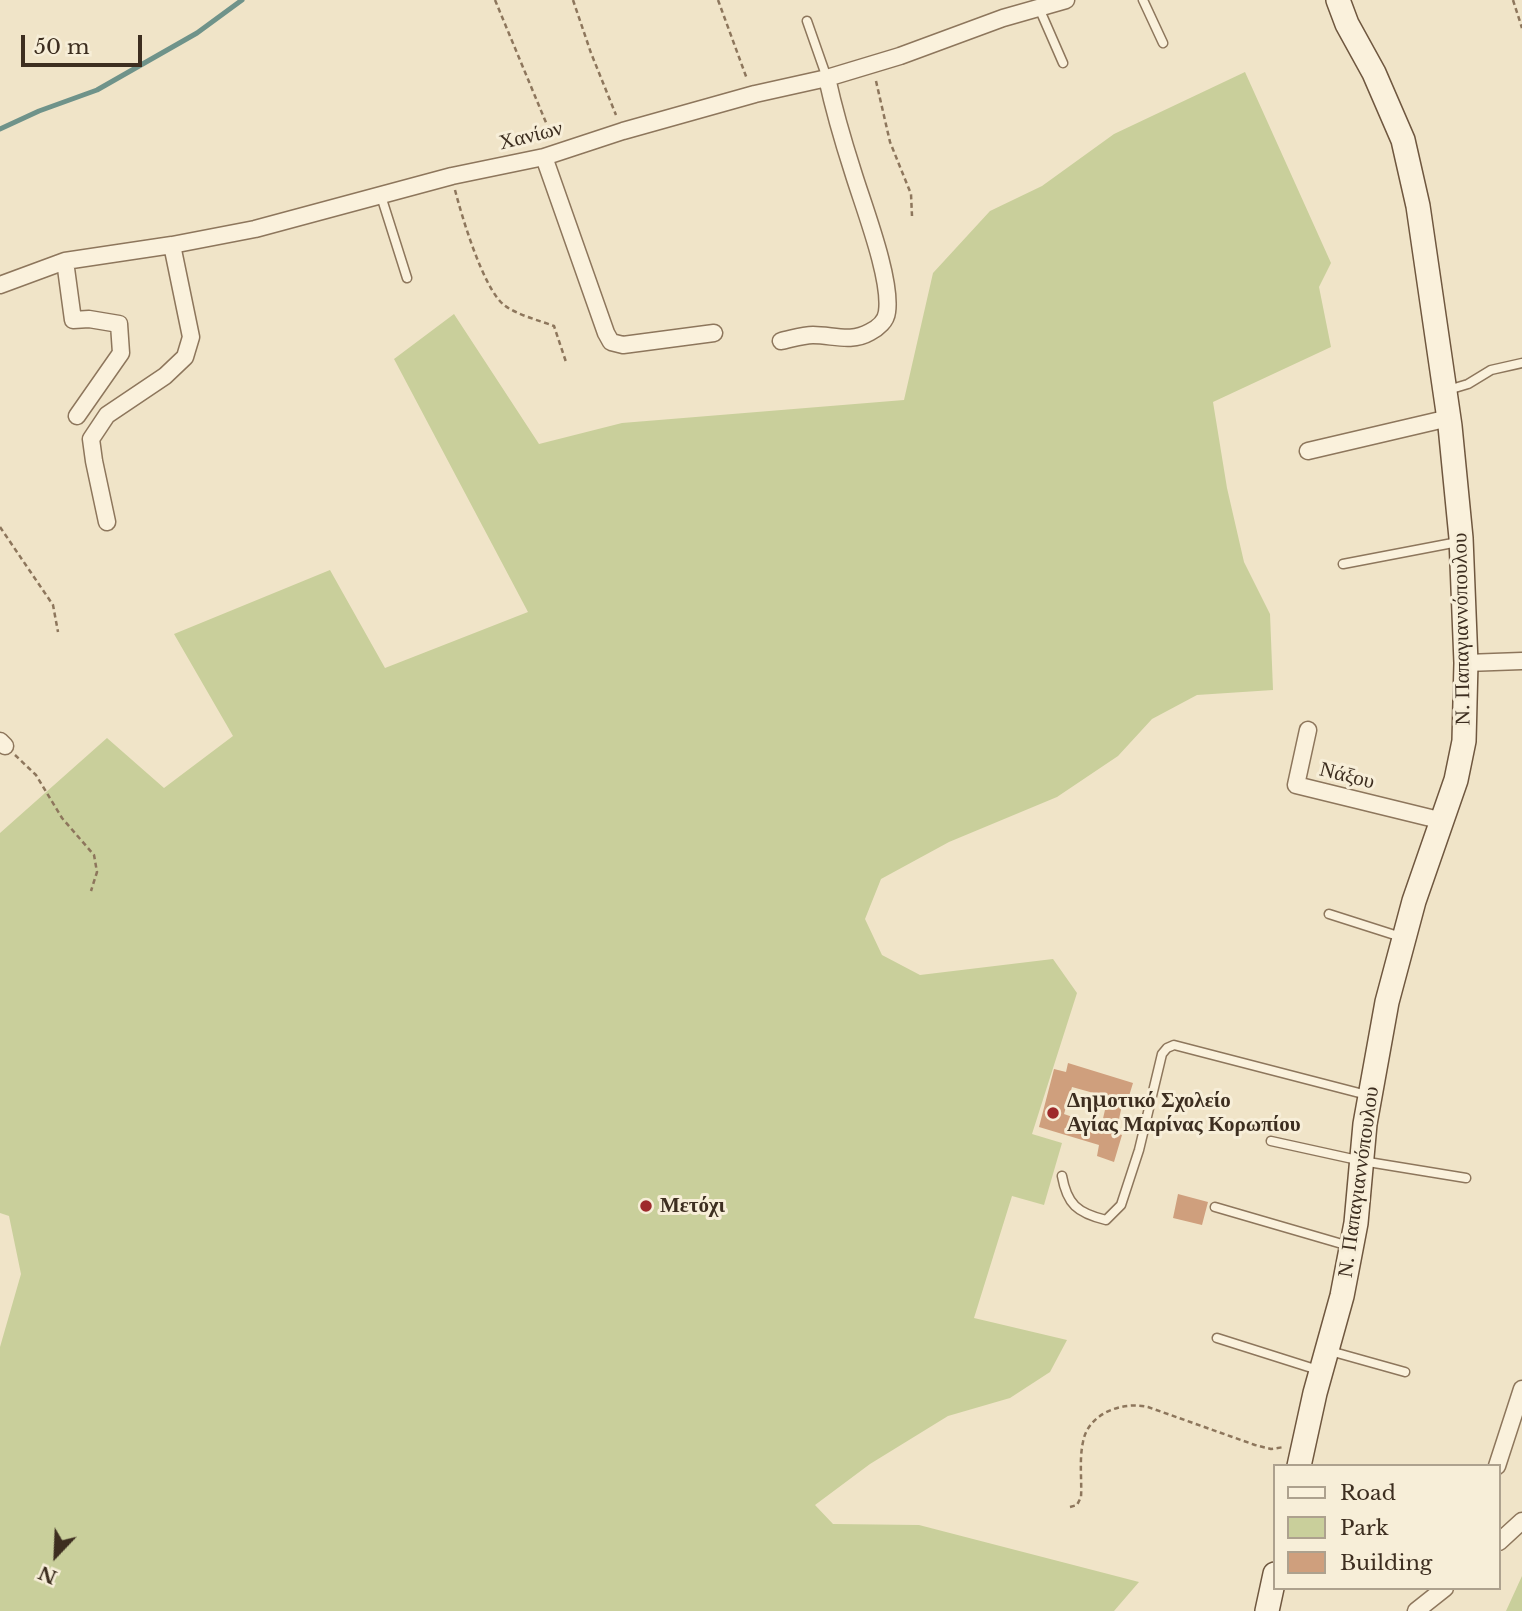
<!DOCTYPE html>
<html>
<head>
<meta charset="utf-8">
<style>
  body { margin:0 }
  #map { position:relative; width:1522px; height:1611px; overflow:hidden; background:#f0e4c8; font-family:"Libre Baskerville",serif }
  canvas { display:block }
  .legend { position:absolute; left:1273px; top:1464px; width:228px; height:126px; box-sizing:border-box; background:#f7eed8; border:2px solid #ada18e; margin:0; padding:9px 12px; list-style:none; font-size:21px; color:#3d2e20 }
  .legend li { display:flex; align-items:center; gap:14px; height:35px }
  .legend b { width:35px; border:2px solid #ada18e }
  .north { position:absolute; left:21px; top:1520px; width:70px; height:70px; -webkit-text-stroke:5px #f7eed8; paint-order:stroke; rotate:203deg; font-size:19px; font-weight:700; line-height:28px; text-align:center; color:#3d2e20 }
  .north::after { content:''; display:block; margin:auto; width:24px; height:32px; background:#3d2e20; clip-path:polygon(50% 0,100% 100%,50% 72%,0 100%) }
  .scale { position:absolute; left:21px; top:35px; width:121px; height:32px; box-sizing:border-box; border:4px solid #3d2e20; border-top:0; padding-left:9px; font-size:21px; line-height:24px; white-space:nowrap; color:#3d2e20; -webkit-text-stroke:5px #f7eed8; paint-order:stroke }
</style>
</head>
<body>
<div id="map">
<canvas width="1522" height="1611"></canvas>
<ul class="legend">
<li><b style="height:9px;background:#faf1dc"></b>Road</li>
<li><b style="height:19px;background:#c9cf9b"></b>Park</li>
<li><b style="height:19px;background:#cf9f7d"></b>Building</li>
</ul>
<div class="north">N</div>
<div class="scale">50 m</div>
</div>
<script>
const g = document.querySelector('canvas').getContext('2d');
g.lineJoin = 'round';
function fill(path, color) {
  g.fillStyle = color;
  g.fill(path, 'evenodd');
}
function strokePath(path, color, width, dash) {
  g.strokeStyle = color;
  g.lineWidth = width;
  g.lineCap = dash ? 'butt' : 'round';
  g.setLineDash(dash || []);
  g.stroke(path);
}
function drawText(font, color, halo, rows, align = 'center') {
  g.font = font + ' "Libre Baskerville",serif';
  g.lineWidth = 6;
  g.setLineDash([]);
  g.textBaseline = 'middle';
  g.strokeStyle = halo;
  g.fillStyle = color;
  for (const [text, x, y, turn = 0] of rows) {
    g.save();
    g.translate(x, y);
    g.rotate((+turn || 0) * Math.PI / 180);
    g.textAlign = isNaN(turn) ? turn : align;
    if (halo) g.strokeText(text, 0, 0);
    g.fillText(text, 0, 0);
    g.restore();
  }
}
const green = new Path2D(`
  M1245,72L1331,263L1319,287L1331,347L1213,402L1227,488L1244,562L1270,614L1273,690L1197,695L1152,719L1118,756L1057,797L949,842L881,879L865,919L882,955L920,975L1053,959L1077,993L1032,1134L1062,1143L1044,1205L1012,1196L974,1318L1067,1340L1050,1372L1010,1398L948,1416L870,1464L815,1505L833,1524L919,1525L1139,1582L1114,1611H0V1347L21,1274L9,1216L0,1213V833L107,738L164,788L233,736L174,634L330,570L385,668L528,612L394,359L454,314L539,444L622,423L904,400L933,273L990,211L1042,186L1114,134Z
  M1522,1576V1611H1506Z`);
const stream = new Path2D(`
  M0,129L39,111L97,90L197,33L242,0`);
const building = new Path2D(`
  M1068,1063L1133,1083L1126,1106L1122,1105L1116,1133L1122,1135L1114,1162L1097,1156L1099,1145L1039,1127L1054,1069L1066,1072ZM1072,1087L1108,1097L1101,1127L1064,1114Z
  M1178,1194L1208,1202L1202,1225L1173,1218Z`);
const path = new Path2D(`
  M495,0L552,137
  M573,0L591,53L616,115
  M718,0L747,79
  M1513,0L1522,28
  M876,81L890,142L911,194L912,216
  M455,190C462,217 483,288 504,305C517,315 538,320 554,326L566,362
  M0,527L53,605L58,632
  M15,755L36,775L62,818L94,855L97,872L91,891
  M1070,1507L1077,1505L1081,1497C1082,1480 1079,1460 1083,1442C1088,1413 1123,1401 1148,1407L1255,1445L1271,1449L1284,1447`);
const lane = new Path2D(`
  M1143,0L1163,43
  M1039,8L1063,63
  M807,21L827,78
  M381,196L407,278
  M1448,390L1468,384L1491,370L1522,363
  M1343,564L1458,542
  M1329,914L1401,937
  M1271,1141L1362,1161L1466,1178
  M1062,1176C1067,1204 1077,1213 1106,1220L1121,1205L1139,1150L1162,1054L1167,1048L1174,1045L1367,1095
  M1215,1207L1349,1246
  M1217,1338L1318,1370
  M1330,1351L1405,1372`);
const street = new Path2D(`
  M544,157L606,333L611,342L623,345L714,333
  M65,261L73,320L89,319L119,324L121,353L77,416
  M0,285L65,261L172,245L255,229L452,176L544,157L623,131L755,94L827,78L900,56L1003,18L1066,0
  M781,341C791,339 803,335 813,335C833,335 851,343 870,332C878,328 886,321 887,312C892,279 863,205 853,172C843,141 834,110 827,78
  M1308,451L1449,418
  M107,522L94,461L91,439L107,415L165,376L185,357L191,337L172,245
  M1466,663L1522,661
  M1308,730L1296,785L1443,821
  M0,741L5,746
  M1497,1466L1522,1389
  M1499,1542L1522,1521
  M1416,1611L1445,1588`);
const secondary = new Path2D(`
  M1299,1466L1315,1393L1342,1296L1356,1223L1365,1124L1387,1002L1414,901L1456,780L1464,741L1466,663L1461,538L1450,426L1418,206L1403,140L1374,73L1347,24L1338,0
  M1267,1611L1275,1574`);
const markers = [
  [1053,1113,7,"#9e2a2b"],
  [646,1206,7,"#9e2a2b"]
];
const streetNames = [
  ["Χανίων",531,136,-14],
  ["Ν. Παπαγιαννόπουλου",1462,629,-91],
  ["Νάξου",1347,776,14],
  ["Ν. Παπαγιαννόπουλου",1359,1182,-82]
];
const poiNames = [
  ["Δημοτικό Σχολείο",1067,1101],
  ["Αγίας Μαρίνας Κορωπίου",1067,1125],
  ["Μετόχι",660,1206]
];
fill(green, '#c9cf9b');
strokePath(stream, '#6f938a', 5);
fill(building, '#cf9f7d');
strokePath(lane, '#8d765c', 11);
strokePath(street, '#8d765c', 19);
strokePath(secondary, '#6f573f', 26);
strokePath(path, '#8d765c', 2.5, [5, 3.5]);
strokePath(lane, '#faf1dc', 8);
strokePath(street, '#faf1dc', 16);
strokePath(secondary, '#faf1dc', 23);
for (const [x, y, r, color] of markers) {
  const dot = new Path2D();
  dot.arc(x, y, r, 0, 2 * Math.PI);
  g.fillStyle = color;
  g.fill(dot);
  strokePath(dot, '#f7eed8', 2.5);
}
drawText('21px', '#3d2e20', '#f7eed8', streetNames);
drawText('bold 21px', '#3d2e20', '#f7eed8', poiNames, 'left');
</script>
</body>
</html>
